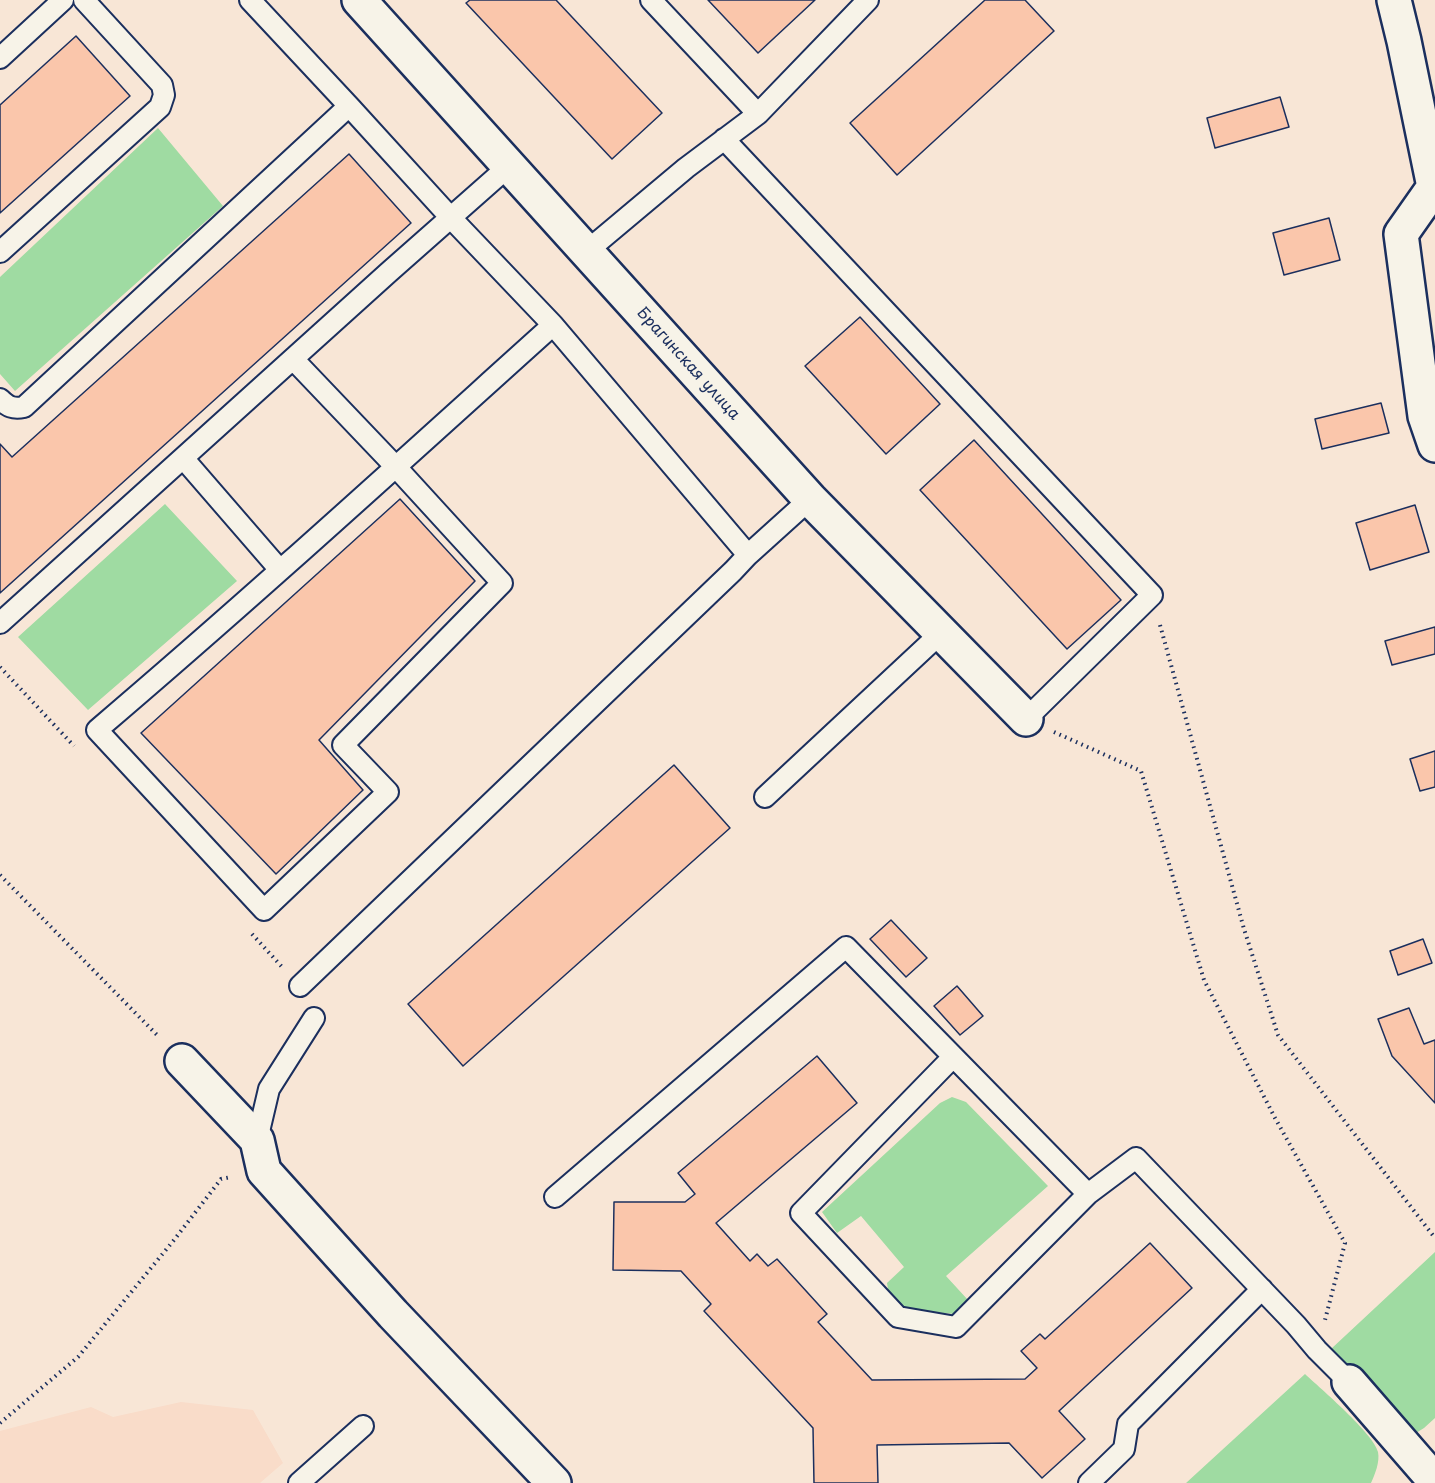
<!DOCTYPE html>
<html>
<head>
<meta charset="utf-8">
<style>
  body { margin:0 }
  canvas { display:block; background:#f8e6d6 }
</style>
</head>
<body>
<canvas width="1435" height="1483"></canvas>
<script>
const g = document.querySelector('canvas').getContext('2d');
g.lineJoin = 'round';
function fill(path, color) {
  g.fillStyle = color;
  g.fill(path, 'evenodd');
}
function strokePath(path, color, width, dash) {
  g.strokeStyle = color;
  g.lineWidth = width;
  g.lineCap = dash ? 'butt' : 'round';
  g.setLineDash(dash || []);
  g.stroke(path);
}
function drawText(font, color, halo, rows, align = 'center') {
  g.font = font + ' "Playpen Sans",sans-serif';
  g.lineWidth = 5;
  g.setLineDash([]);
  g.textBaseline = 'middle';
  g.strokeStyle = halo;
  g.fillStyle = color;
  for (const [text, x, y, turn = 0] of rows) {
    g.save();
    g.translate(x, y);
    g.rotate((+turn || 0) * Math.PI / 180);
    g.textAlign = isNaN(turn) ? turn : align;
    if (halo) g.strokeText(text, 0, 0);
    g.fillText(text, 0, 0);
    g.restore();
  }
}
const built = new Path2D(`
  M181,1402L253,1410L283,1463L260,1483H0V1431L91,1407L113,1417Z`);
const green = new Path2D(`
  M158,128L223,206L15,391L0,374V277Z
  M165,504L237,581L88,710L18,637Z
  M952,1097L966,1102L1048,1186L946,1276L968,1300L954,1314L891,1308L887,1283L904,1267L861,1216L837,1233L822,1212L940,1103Z
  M1435,1252V1418L1424,1428L1416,1433L1406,1429L1331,1349Z
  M1305,1374C1320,1388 1374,1434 1378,1452C1380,1462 1375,1474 1371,1483H1186Z`);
const building = new Path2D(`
  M470,0H556L662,113L612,159L466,3Z
  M708,0H815L758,53Z
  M985,0H1025L1054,31L897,175L850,123Z
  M76,36L130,96L0,213V105Z
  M1280,97L1289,127L1215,148L1207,118Z
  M349,154L411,223L0,593V444L12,457Z
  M1329,218L1340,260L1284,275L1273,233Z
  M860,317L940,404L886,454L805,366Z
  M1381,403L1389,433L1322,449L1315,419Z
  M974,440L1121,600L1067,649L920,490Z
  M400,499L475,581L319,740L363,790L276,874L141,733Z
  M1415,505L1429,552L1370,570L1356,523Z
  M1435,627V654L1392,665L1385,641Z
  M1435,751V787L1420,791L1410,759Z
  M674,765L730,828L463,1066L408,1004Z
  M891,920L927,958L906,977L870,939Z
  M1423,939L1432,963L1398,975L1390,951Z
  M957,986L983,1016L960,1035L934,1006Z
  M1409,1008L1424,1044L1435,1040V1103L1392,1056L1378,1019Z
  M817,1056L857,1103L716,1223L750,1261L757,1254L768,1266L777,1259L827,1314L818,1322L872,1380L1025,1379L1037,1368L1021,1351L1040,1334L1045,1339L1150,1243L1192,1288L1059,1411L1085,1439L1042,1478L1009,1443L877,1445L878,1483H814L813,1428L704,1311L711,1304L681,1271L613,1270L614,1202H685L695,1194L678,1173Z`);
const path = new Path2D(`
  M1160,625L1244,929L1278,1035L1435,1238
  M0,667L74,746
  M1054,732L1141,771L1204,980L1275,1118L1345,1243L1325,1320
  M0,875L159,1037
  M252,934L283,968
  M0,1423L78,1357L174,1240L221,1179L231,1177`);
const service = new Path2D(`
  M250,0L349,106L451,218L553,325L748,555
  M0,58L63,0
  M758,114L868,0
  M724,139L1152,595L1026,719
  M587,251L686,168L758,114L651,0
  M0,252L160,107L164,95L162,85L84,0
  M293,359L395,466L502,583L343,745L388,792L264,910L97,730C252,598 402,461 553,325
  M0,399C8,407 13,409 24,407L349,106
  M183,458L280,570
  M0,623L389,272L509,166
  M765,797L942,632
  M300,986L733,571L748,555L810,499
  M953,1057L801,1213L898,1317L956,1327L1088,1194
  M257,1140L269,1089L314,1018
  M555,1197L846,947L1088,1194L1136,1158L1296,1325L1317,1350L1349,1382
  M299,1483L363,1426
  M1089,1483L1124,1449L1128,1424L1262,1289`);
const minor = new Path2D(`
  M359,0L810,499L1026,719
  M1394,0L1404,41L1434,187L1401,234L1425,416L1435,445
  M182,1061L257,1140L264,1171L393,1314L554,1483
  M1349,1382L1435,1481`);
const streetNames = [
  ["Брагинская улица",688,364,48]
];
fill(built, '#f9dcc9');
fill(green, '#9fdba2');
fill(building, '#fac6ab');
strokePath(building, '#1b2f5e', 1.5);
strokePath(service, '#1b2f5e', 24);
strokePath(minor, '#1b2f5e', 38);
strokePath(path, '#1b2f5e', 4, [1.5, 4.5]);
strokePath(service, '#f7f3e8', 20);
strokePath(minor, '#f7f3e8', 33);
drawText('16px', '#1b2f5e', '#f7f3e8', streetNames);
</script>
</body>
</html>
